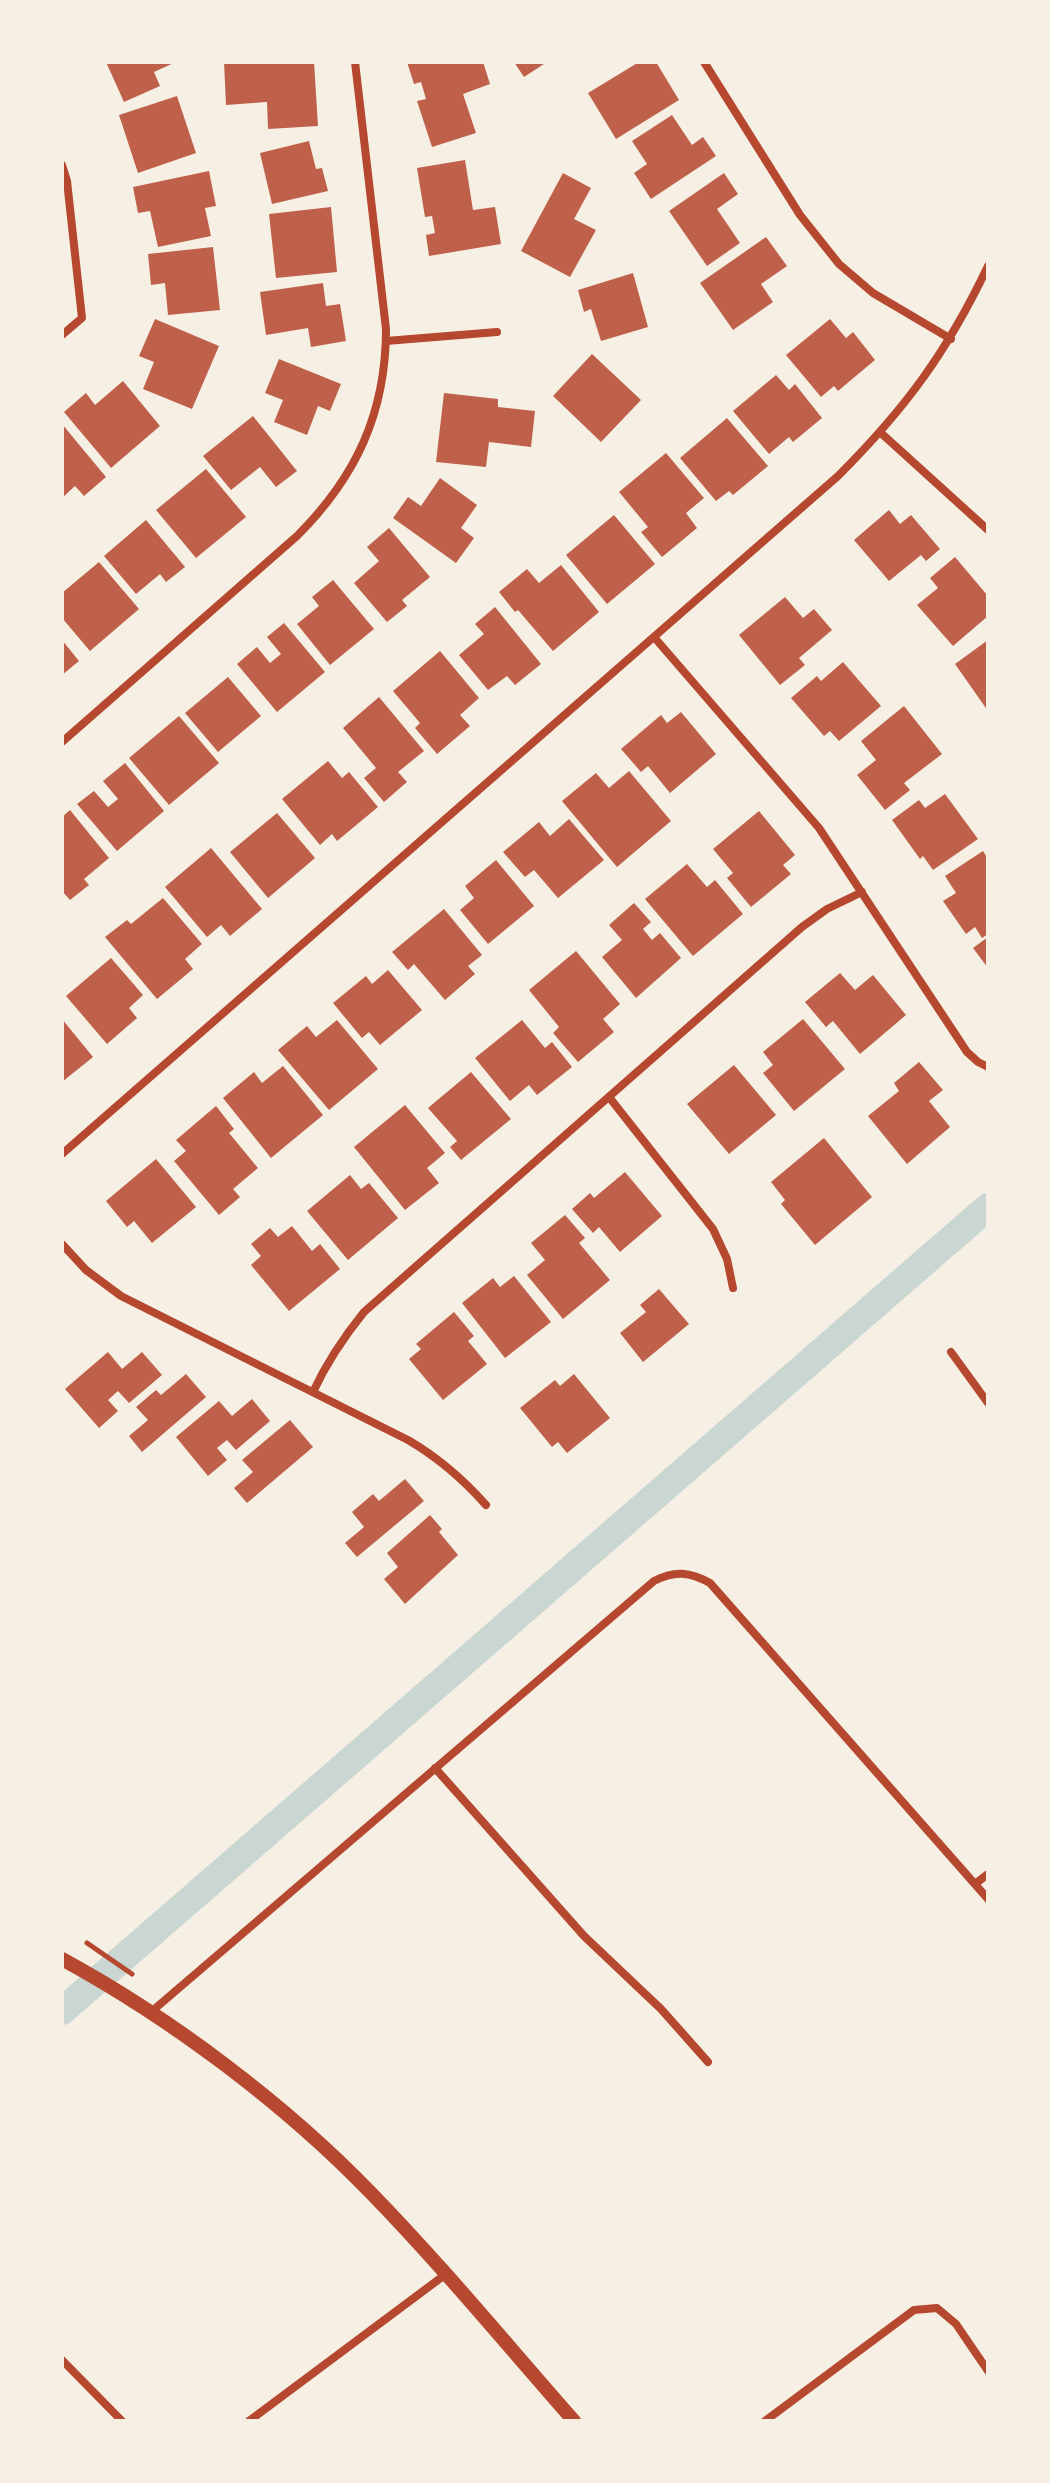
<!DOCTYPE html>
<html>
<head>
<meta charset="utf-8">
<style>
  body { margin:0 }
  #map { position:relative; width:1050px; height:2483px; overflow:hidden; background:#f6efe4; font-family:"Sofia Sans Condensed",sans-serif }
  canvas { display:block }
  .frame { position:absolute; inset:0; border:64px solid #f6efe4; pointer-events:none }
</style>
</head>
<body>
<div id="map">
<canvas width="1050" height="2483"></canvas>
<div class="frame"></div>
</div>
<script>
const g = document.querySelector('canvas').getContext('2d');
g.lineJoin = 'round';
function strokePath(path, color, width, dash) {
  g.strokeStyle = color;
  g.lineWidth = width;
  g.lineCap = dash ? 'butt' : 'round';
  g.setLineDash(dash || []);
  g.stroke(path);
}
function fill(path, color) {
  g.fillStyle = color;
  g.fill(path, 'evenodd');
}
const canal = new Path2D(`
  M62,2011L988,1207`);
const building = new Path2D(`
  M106,62H176L154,72L160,86L124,102Z
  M224,62H314L318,126L268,129L267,102L226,105Z
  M407,62H483L490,84L463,94L476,133L432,147L417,101L426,99L421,82L414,84Z
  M514,62H547L524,77Z
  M639,62H656L679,100L616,139L588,93Z
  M177,96L196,153L138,173L119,115Z
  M672,115L692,145L703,137L716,156L651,199L634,173L647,164L632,141Z
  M309,141L316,169L322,168L328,191L272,204L260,153Z
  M465,160L473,210L495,207L501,244L429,256L426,235L435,233L432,216L425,217L417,168Z
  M209,171L216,206L205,208L211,236L158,247L150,211L138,213L133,187Z
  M563,173L591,188L574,219L596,230L570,277L521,251Z
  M724,173L738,194L717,209L740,243L707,266L669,211Z
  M331,207L337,272L276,278L269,214Z
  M766,237L787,266L761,284L773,302L733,330L700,283Z
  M213,247L220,310L168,315L165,283L151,285L148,254Z
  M633,273L648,327L601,341L591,309L584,312L578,290Z
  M323,283L326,306L340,304L346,341L311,347L308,328L266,335L260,292Z
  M155,319L219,346L192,409L143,389L154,362L139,356Z
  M830,319L846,338L853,332L875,360L838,391L834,386L821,397L786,355Z
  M592,354L641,400L601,442L553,396Z
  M279,359L341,384L330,411L318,406L307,435L274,422L283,400L265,393Z
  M776,375L789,390L795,384L822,418L793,442L789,437L769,454L733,411Z
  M123,381L160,426L111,468L64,412L86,393L95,405Z
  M444,393L498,399V407L535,411L531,447L489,442L486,467L436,462Z
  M253,416L297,471L276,487L260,467L231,490L203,456Z
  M727,418L768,466L733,495L729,491L716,501L680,458Z
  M62,424L106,477L84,496L75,486L62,498Z
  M666,453L704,498L686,513L697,528L662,557L641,532L648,527L619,492Z
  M206,469L246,517L196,558L156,510Z
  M440,478L477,505L461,528L474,538L456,563L393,518L408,497L421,506Z
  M889,510L900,524L911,515L940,549L926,561L921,555L889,581L854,540Z
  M614,515L655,564L607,604L566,555Z
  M146,520L185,567L166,582L160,574L136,594L104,556Z
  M389,528L430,577L402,600L407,606L387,622L354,583L379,561L367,547Z
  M955,557L988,596V616L953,646L917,605L938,588L930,578Z
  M99,562L139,609L90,651L62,618V593Z
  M561,565L599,612L553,651L518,610L515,612L499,592L527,569L539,583Z
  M333,580L374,629L330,665L297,624L319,606L312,597Z
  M785,597L803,618L814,609L832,630L799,658L805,665L780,685L739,635Z
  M495,607L541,664L515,685L507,676L488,690L459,655L484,634L475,624Z
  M284,623L325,672L277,712L237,664L257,647L270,663L281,654L267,637Z
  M62,640L79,661L62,675Z
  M988,640V711L955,664Z
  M440,651L479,698L460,715L470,726L437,754L415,728L420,723L393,691Z
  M843,662L881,706L839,741L830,731L824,736L791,698L817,676L821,681Z
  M228,677L261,716L218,752L185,713Z
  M379,697L424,751L398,772L407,782L384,802L364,778L376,768L343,728Z
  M904,706L942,754L904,783L910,790L885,810L857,775L876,760L861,741Z
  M681,712L716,754L670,793L648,766L641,772L621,749L661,715L667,723Z
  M179,716L219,763L169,805L129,758Z
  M328,761L342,778L349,772L378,807L337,841L332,834L320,845L282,799Z
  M125,763L164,811L117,851L77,804L94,791L108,807L118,799L103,781Z
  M629,771L671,821L617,867L562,801L596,773L609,788Z
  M945,794L978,839L933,870L923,856L920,859L892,820L919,800L925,808Z
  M70,810L109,858L84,879L89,885L70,900L62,891V817Z
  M759,811L795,855L783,865L791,874L751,907L727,878L733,873L713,849Z
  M277,813L315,858L268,898L230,852Z
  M569,819L604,860L558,898L534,870L525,877L503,852L539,822L550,836Z
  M211,848L262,909L230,936L221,925L207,937L165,887Z
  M983,851L988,859V934L982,938L975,927L966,934L943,901L956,893L945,876Z
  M496,860L534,906L488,944L460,910L474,898L465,886Z
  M687,864L707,887L715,880L743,914L693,956L645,899Z
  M163,898L202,944L185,959L193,969L157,999L105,937L127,920L131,924Z
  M634,903L651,922L643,929L652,940L660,933L681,958L636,998L602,957L622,940L609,925Z
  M444,909L482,955L468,966L475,974L445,1000L414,964L408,970L392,952Z
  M988,937V968L973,948Z
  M576,951L620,1004L603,1019L614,1032L578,1062L553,1033L559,1027L529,990Z
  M111,958L143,995L129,1008L137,1018L107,1044L66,996Z
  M388,970L422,1010L380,1045L369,1032L362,1038L333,1003L366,976L372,984Z
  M840,973L855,990L873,975L906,1015L860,1054L833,1021L826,1027L805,1002Z
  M62,1019L93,1057L62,1082Z
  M803,1019L845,1069L794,1111L763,1073L773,1065L763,1052Z
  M337,1020L378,1069L329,1110L278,1050L307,1026L316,1037Z
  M522,1020L545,1048L552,1042L572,1067L537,1095L529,1085L510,1101L475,1058Z
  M919,1062L943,1090L929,1101L950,1127L907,1164L868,1116L899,1091L894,1083Z
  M734,1065L776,1115L729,1154L687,1104Z
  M283,1066L323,1115L271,1158L223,1098L254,1072L262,1083Z
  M471,1072L511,1119L461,1160L450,1147L457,1141L428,1108Z
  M405,1105L445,1153L427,1168L439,1183L405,1210L354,1147Z
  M216,1106L234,1129L229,1133L258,1168L233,1189L240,1197L219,1215L174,1161L186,1151L176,1140Z
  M824,1138L872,1197L815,1245L781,1204L785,1200L771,1182Z
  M156,1159L196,1207L152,1243L134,1221L127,1227L106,1201Z
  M625,1172L662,1216L620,1252L599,1227L593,1233L572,1209L590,1193L594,1198Z
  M350,1175L361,1189L369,1183L398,1218L348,1260L307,1211Z
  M565,1215L585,1238L579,1243L610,1280L563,1319L527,1275L545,1260L531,1243Z
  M292,1226L312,1251L320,1244L340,1269L289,1311L251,1265L261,1256L251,1244L270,1228L278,1237Z
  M514,1276L551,1322L505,1358L462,1303L493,1278L500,1287Z
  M659,1289L689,1324L643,1362L620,1333L646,1312L640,1305Z
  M454,1312L474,1336L468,1341L487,1364L443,1400L409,1359L421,1349L416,1344Z
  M108,1352L122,1369L142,1352L162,1375L129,1403L118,1391L108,1400L118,1411L99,1428L65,1389Z
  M186,1374L206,1397L142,1452L129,1436L148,1420L136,1407L156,1390L161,1395Z
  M574,1374L610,1418L567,1453L558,1442L552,1447L520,1408L555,1380L560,1386Z
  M252,1399L270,1421L236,1450L227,1440L217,1448L227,1460L208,1476L176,1437L219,1401L232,1416Z
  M290,1420L313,1447L247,1503L234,1488L253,1472L242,1460Z
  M405,1479L424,1501L357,1557L345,1543L364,1527L352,1512L373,1494L379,1501Z
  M430,1515L442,1529L439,1532L458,1555L405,1604L384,1579L398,1567L387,1553Z`);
const path = new Path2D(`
  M87,1943L132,1974`);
const minor = new Path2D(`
  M704,62L800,215L839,264L873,293L951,339
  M62,165L67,181L82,318L62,335
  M386,341L497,332
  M881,433L988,530
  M654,637L819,828L967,1052L978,1062L988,1067
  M62,742L297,536C356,477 386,413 386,329L355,62
  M609,1097L713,1229L727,1259L733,1288
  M62,1154L838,476C906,408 947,352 988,266
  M62,1244L86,1270L121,1296L408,1440C439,1458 462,1478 486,1505
  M951,1352L988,1403
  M313,1392C327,1362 343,1338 364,1312L802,927L827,909L862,892
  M435,1768L584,1936L661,2009L708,2062
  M975,1884L988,1874
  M151,2012L654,1581C675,1570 690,1572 710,1583L988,1899
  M62,2360L122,2421
  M249,2421L446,2274
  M765,2421L914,2310L937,2308L956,2324L988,2371`);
const tertiary = new Path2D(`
  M62,1959C172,2019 285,2104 372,2194C442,2266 507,2345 574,2421`);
strokePath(canal, '#c9d6d2', 28);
fill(building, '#bf614a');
strokePath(path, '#b5482f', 5);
strokePath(minor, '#b5482f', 8);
strokePath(tertiary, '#b5482f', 14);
</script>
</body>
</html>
